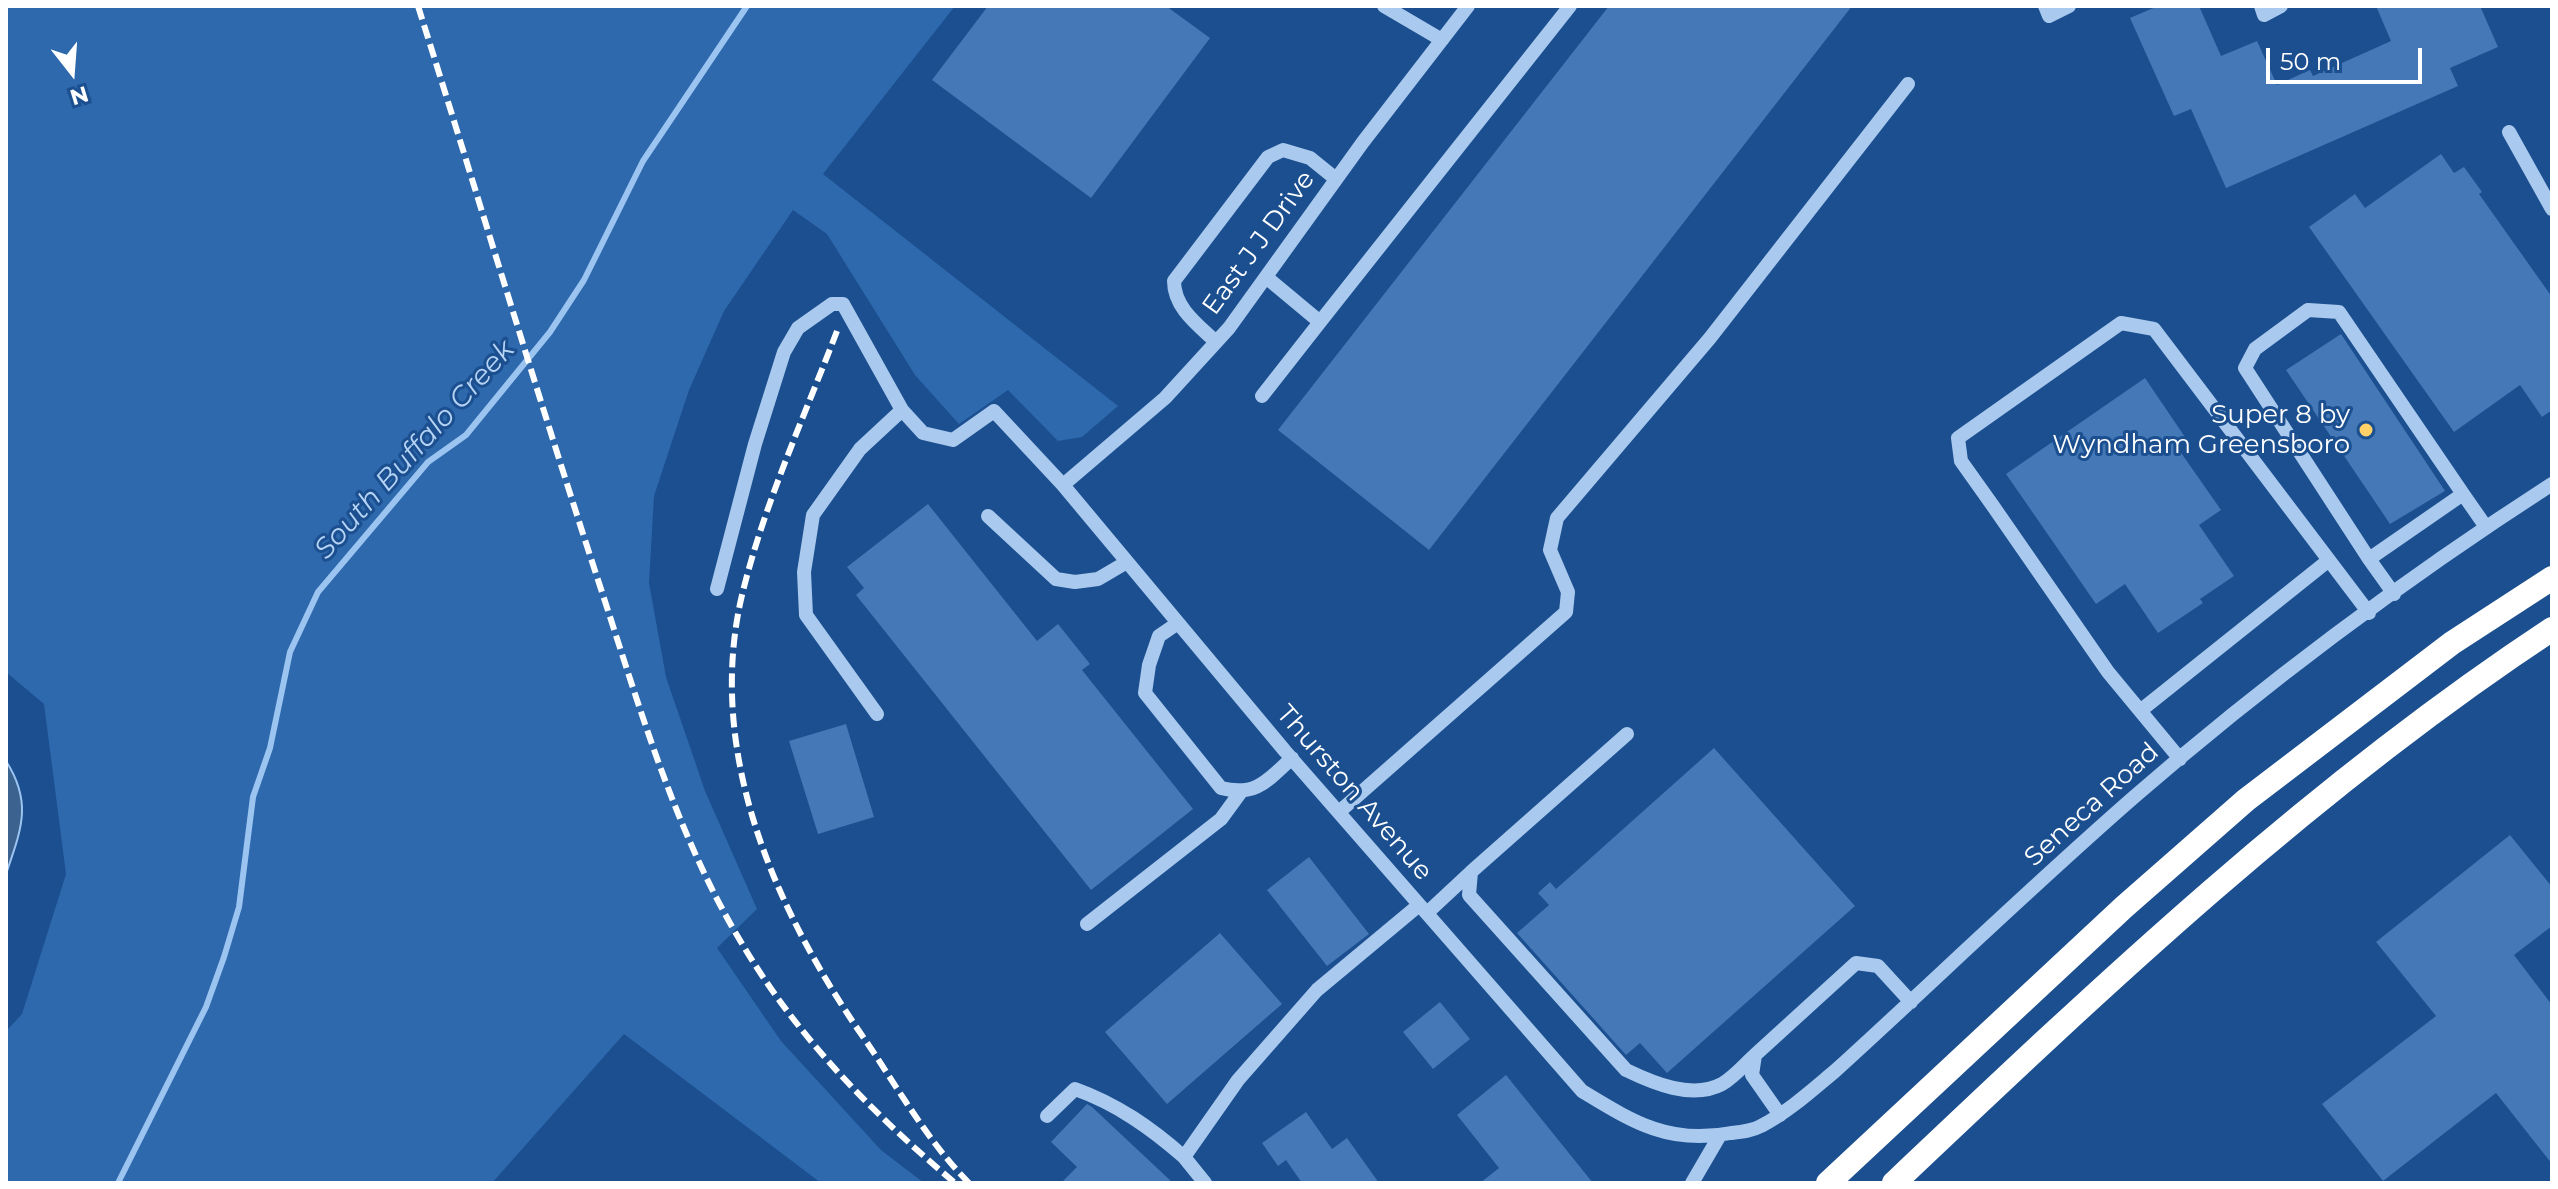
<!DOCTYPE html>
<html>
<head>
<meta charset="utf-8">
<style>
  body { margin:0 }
  #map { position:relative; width:2558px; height:1189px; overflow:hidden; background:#1b4f8f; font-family:Montserrat,sans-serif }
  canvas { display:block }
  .frame { position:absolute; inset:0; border:8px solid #fff; pointer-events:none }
  .north { position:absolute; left:32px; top:32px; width:80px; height:80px; -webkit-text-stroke:6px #1b4f8f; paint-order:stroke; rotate:163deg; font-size:22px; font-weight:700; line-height:32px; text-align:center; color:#fff }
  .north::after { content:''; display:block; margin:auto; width:28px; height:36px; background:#fff; clip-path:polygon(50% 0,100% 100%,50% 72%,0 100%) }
  .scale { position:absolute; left:2266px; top:48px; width:156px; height:36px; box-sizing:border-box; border:4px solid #fff; border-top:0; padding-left:10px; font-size:24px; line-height:28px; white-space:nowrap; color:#fff; -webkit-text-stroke:6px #1b4f8f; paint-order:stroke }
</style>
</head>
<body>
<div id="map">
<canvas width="2558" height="1189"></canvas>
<div class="frame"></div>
<div class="north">N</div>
<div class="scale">50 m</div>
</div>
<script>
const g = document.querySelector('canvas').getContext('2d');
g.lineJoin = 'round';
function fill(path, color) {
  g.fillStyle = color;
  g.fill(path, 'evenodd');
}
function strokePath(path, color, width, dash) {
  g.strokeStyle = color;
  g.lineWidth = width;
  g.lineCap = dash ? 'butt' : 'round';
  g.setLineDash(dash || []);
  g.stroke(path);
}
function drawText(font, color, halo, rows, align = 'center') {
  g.font = font + ' Montserrat,sans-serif';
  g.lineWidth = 6;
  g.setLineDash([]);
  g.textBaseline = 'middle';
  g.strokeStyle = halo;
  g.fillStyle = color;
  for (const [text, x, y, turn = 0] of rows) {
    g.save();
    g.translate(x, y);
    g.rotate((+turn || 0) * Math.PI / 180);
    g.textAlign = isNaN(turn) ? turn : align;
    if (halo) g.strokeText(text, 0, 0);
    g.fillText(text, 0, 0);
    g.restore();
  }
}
const green = new Path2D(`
  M6,6H955L823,174L1118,406L1082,437L1058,441L1008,390L959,424L915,375L827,234L793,210L724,311L689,390L654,496L649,583L666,677L705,791L757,909L717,948L781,1041L881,1150L924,1183H821L624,1034L492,1183H6V1031L22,1014L66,874L44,704L6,672Z`);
const water = new Path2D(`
  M6,761C33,803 21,830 6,874Z`);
const stream = new Path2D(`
  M118,1183L206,1007L224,957L239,907L253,797L270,748L290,652L318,592L428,462L466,435L550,332L584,280L643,161L747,6`);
const building = new Path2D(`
  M988,6H1166L1210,38L1091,198L932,80Z
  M1609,6H1852L1429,550L1278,430Z
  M2158,6H2199L2221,56L2257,41L2277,85L2310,70L2313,76L2391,41L2376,6H2480L2498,47L2450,68L2458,86L2226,188L2191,109L2174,116L2130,18Z
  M2441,154L2454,173L2464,167L2482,192L2479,194L2552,297V410L2542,417L2520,385L2454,432L2309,227L2355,194L2365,208Z
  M2341,334L2445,491L2390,524L2286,370Z
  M2145,378L2187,440L2177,447L2221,510L2199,525L2234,576L2200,599L2203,603L2158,633L2125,584L2096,604L2006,474Z
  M928,504L1037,641L1058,624L1090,664L1082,670L1193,809L1091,890L856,595L864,588L847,567Z
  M846,724L874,817L818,834L789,741Z
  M1714,748L1855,906L1667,1073L1640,1043L1626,1055L1517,933L1549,905L1538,893L1550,882L1556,889Z
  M2510,835L2552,887V926L2514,955L2552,1005V1164L2496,1093L2383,1181L2322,1104L2436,1016L2376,942Z
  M1309,857L1369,934L1327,966L1267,890Z
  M1220,933L1282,1004L1167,1104L1105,1032Z
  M1440,1002L1470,1039L1433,1069L1403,1032Z
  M1506,1075L1593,1183H1480L1499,1168L1457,1115Z
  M1087,1104L1092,1107L1173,1183H1061L1077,1167L1051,1142Z
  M1306,1112L1332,1149L1347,1138L1379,1183H1302L1286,1160L1278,1166L1262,1143Z`);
const minor = new Path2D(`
  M1384,6L1442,40
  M2045,6L2049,16L2069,6
  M2261,6L2264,15L2281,6
  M2509,132L2552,209
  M1266,277L1320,322L1570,6
  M1216,342C1198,325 1174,308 1174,281L1268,157L1283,150L1310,158L1336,179
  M1262,396L1320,322
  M1063,485L1165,398L1229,328L1363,142L1468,6
  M988,516L1056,579L1075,582L1098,579L1127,562
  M2369,559L2245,368L2255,349L2308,310L2339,312L2463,494
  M717,589L755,444L784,352L798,328L832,304H843L902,410
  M2394,594L2369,559L2463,494L2486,527
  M1178,623L1159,636L1149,665L1145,693L1221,788C1256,797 1268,780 1292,758
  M2140,711L2329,560
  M877,714L806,615L804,572L813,515L860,449L902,410L923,433L953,440L994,411L1063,485L1285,751L1582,1091C1633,1122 1669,1145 1731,1133C1741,1132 1752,1131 1761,1126C1788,1112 1811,1091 1835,1071C1935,980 2032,886 2134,797C2264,684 2408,577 2552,484
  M1627,734L1471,872L1469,895L1626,1070C1653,1083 1692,1100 1722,1084C1734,1077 1745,1064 1755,1055
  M2180,759L2108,672L1993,506L1961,461L1958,438L2121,323L2154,329L2369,613
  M1339,812L1566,612L1568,592L1550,550L1557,518L1710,338L1908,84
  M1427,913L1471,872
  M1087,924L1221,819L1240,793
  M1780,1115L1752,1075L1755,1055L1856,963L1878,966L1911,1002
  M1047,1116L1075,1089C1117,1104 1151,1128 1184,1157
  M1205,1183L1184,1157L1238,1080L1317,990L1419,905
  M1692,1183L1720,1135`);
const highway = new Path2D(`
  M1828,1183L2124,907L2246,800L2452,643L2552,578
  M1894,1183C2102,986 2312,787 2552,629`);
const rail = new Path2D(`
  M418,6C479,199 537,394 600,586C640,708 675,832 741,942C797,1037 871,1112 955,1183
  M837,331C805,415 766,500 744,587C703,745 772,903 859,1031C894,1081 926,1140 969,1183`);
const markers = [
  [2366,430,8,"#ffd166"]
];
const streetNames = [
  ["East J J Drive",1259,243,-54],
  ["Thurston Avenue",1354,793,49],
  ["Seneca Road",2092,805,-42]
];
const poiNames = [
  ["Super 8 by",2350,415],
  ["Wyndham Greensboro",2350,445]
];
const waterNames = [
  ["South Buffalo Creek",415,450,-48]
];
fill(green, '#2e69ad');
fill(water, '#3c6290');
strokePath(water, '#9cc4f0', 2);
strokePath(stream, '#9cc4f0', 6);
fill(building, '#4478b7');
strokePath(minor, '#a9c9ee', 14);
strokePath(highway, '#fff', 24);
strokePath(rail, '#fff', 6, [14, 6]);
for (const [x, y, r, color] of markers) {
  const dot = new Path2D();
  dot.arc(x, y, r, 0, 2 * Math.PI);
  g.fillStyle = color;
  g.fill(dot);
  strokePath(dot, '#1b4f8f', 3);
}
drawText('26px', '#fff', '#1b4f8f', streetNames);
drawText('26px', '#fff', '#1b4f8f', poiNames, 'right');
drawText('italic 28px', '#b5d3f5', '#1b4f8f', waterNames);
</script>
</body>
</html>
